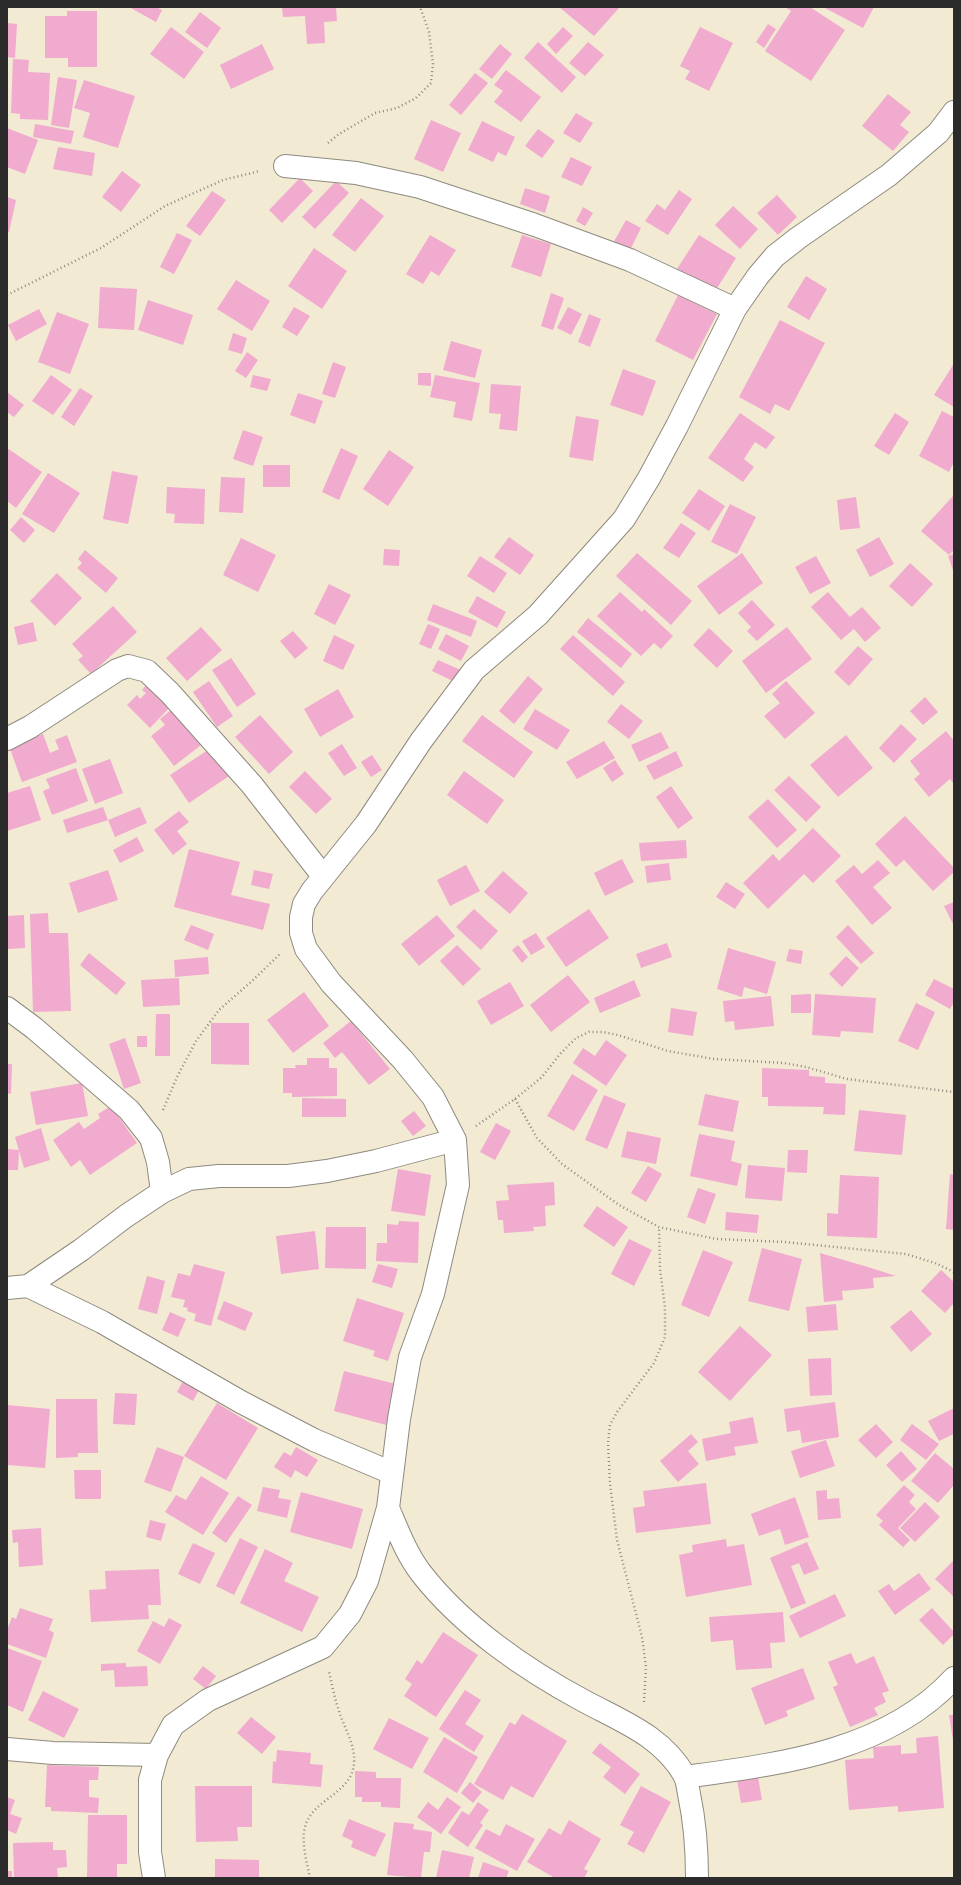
<!DOCTYPE html>
<html>
<head>
<meta charset="utf-8">
<style>
  body { margin:0 }
  #map { position:relative; width:961px; height:1885px; overflow:hidden; background:#f2ead3; font-family:"IM FELL French Canon",serif }
  canvas { display:block }
  .frame { position:absolute; inset:0; border:8px solid #2b2b2b; pointer-events:none }
</style>
</head>
<body>
<div id="map">
<canvas width="961" height="1885"></canvas>
<div class="frame"></div>
</div>
<script>
const g = document.querySelector('canvas').getContext('2d');
g.lineJoin = 'round';
function fill(path, color) {
  g.fillStyle = color;
  g.fill(path, 'evenodd');
}
function strokePath(path, color, width, dash) {
  g.strokeStyle = color;
  g.lineWidth = width;
  g.lineCap = dash ? 'butt' : 'round';
  g.setLineDash(dash || []);
  g.stroke(path);
}
const building = new Path2D(`
  M129,7H156L162,10L156,22Z
  M282,7H336L337,21L324,22L325,43L307,44L305,16L283,17Z
  M559,7H620L594,36Z
  M785,7H810L845,30L811,81L765,51L791,11Z
  M823,7H874L863,28Z
  M67,11H97V67H68V58H45V16H67Z
  M200,12L221,28L207,48L185,32Z
  M7,23L17,24L15,58L7,57Z
  M768,24L776,29L764,48L756,42Z
  M171,27L204,52L184,79L150,54Z
  M563,27L573,36L556,54L547,44Z
  M700,27L733,43L709,91L685,79L690,71L680,66Z
  M538,42L576,77L562,93L524,58Z
  M588,42L604,55L585,76L569,63Z
  M262,44L274,69L231,89L220,65Z
  M500,44L512,54L492,79L479,69Z
  M13,59L29,60L28,72L50,73L48,120L20,119V114L11,113Z
  M506,70L541,97L521,122L494,102L503,91L494,85Z
  M475,73L488,83L461,115L449,105Z
  M58,77L77,80L69,128L51,125Z
  M84,80L135,96L118,148L83,137L90,113L74,108Z
  M888,94L911,112L900,125L909,132L893,151L862,126Z
  M576,113L593,123L580,143L563,133Z
  M431,120L461,133L443,172L414,159Z
  M482,121L515,137L506,156L498,152L493,162L468,150Z
  M35,124L74,131L71,144L33,137Z
  M7,128L38,140L25,174L7,167Z
  M538,129L555,141L542,158L525,146Z
  M58,147L95,153L92,176L53,169Z
  M571,157L592,167L582,186L561,177Z
  M122,171L141,185L121,212L102,197Z
  M300,178L313,191L282,223L269,210Z
  M336,181L349,193L315,229L302,217Z
  M525,188L550,196L545,213L520,204Z
  M679,190L692,199L668,235L645,221L657,204L665,210Z
  M212,191L226,200L200,236L186,226Z
  M777,195L797,217L778,235L757,213Z
  M7,197L16,200L9,232H7Z
  M361,198L384,216L355,252L332,235Z
  M733,206L758,229L740,249L715,225Z
  M583,207L593,213L585,226L576,221Z
  M626,220L641,228L628,254L612,245Z
  M177,233L192,240L174,274L160,267Z
  M430,235L456,250L439,276L431,271L423,284L406,274Z
  M522,235L551,244L541,277L511,267Z
  M699,235L736,258L714,293L677,269Z
  M314,248L347,271L322,309L288,286Z
  M806,276L827,289L809,320L787,307Z
  M236,280L270,301L252,331L217,309Z
  M100,287L137,289L134,330L98,328Z
  M551,293L564,298L553,330L541,326Z
  M678,295L717,314L693,360L655,341Z
  M148,300L193,315L183,345L138,330Z
  M294,307L310,316L297,336L282,327Z
  M568,307L582,314L571,335L557,328Z
  M39,309L47,324L16,341L8,325Z
  M57,312L89,324L70,374L38,362Z
  M589,314L601,319L590,347L578,342Z
  M780,320L825,343L789,411L775,404L770,414L739,397Z
  M233,333L247,338L242,354L228,350Z
  M451,341L482,350L475,378L443,370Z
  M247,352L258,360L246,378L235,371Z
  M333,362L346,367L335,398L322,394Z
  M953,365L954,366V407L934,395Z
  M623,369L656,381L643,416L610,405Z
  M418,373H431V386L418,385Z
  M51,375L72,390L53,415L32,401Z
  M253,375L271,379L267,391L250,387Z
  M435,375L480,383L472,421L453,417L456,402L430,397Z
  M491,384L521,386L517,431L499,429L501,414L489,413Z
  M80,388L93,396L74,426L61,417Z
  M7,392L24,405L14,417L7,412Z
  M298,393L323,401L315,424L290,415Z
  M942,411L954,417V462L949,472L919,456Z
  M740,413L775,437L766,449L755,442L744,459L754,467L743,482L708,458Z
  M895,413L909,422L889,455L874,446Z
  M576,416L599,420L593,461L569,457Z
  M243,430L263,437L253,466L233,459Z
  M7,448L42,472L16,508L7,501Z
  M341,448L358,456L339,500L322,492Z
  M389,450L414,467L388,506L363,489Z
  M263,465H290V487H263Z
  M112,471L138,476L128,524L103,519Z
  M48,473L80,493L54,533L22,514Z
  M221,477L245,478L243,513L219,512Z
  M167,487L205,489L204,524L174,523L175,514L166,513Z
  M699,489L725,506L709,531L682,513Z
  M953,496L954,497V550L949,555L921,531Z
  M856,497L860,528L840,530L837,500Z
  M730,504L756,517L737,554L711,542Z
  M21,517L35,530L24,543L10,530Z
  M681,523L696,533L679,558L663,548Z
  M509,537L534,555L520,575L494,557Z
  M879,537L894,564L870,577L856,550Z
  M241,538L276,555L258,592L223,575Z
  M384,549L400,550L399,566L383,565Z
  M85,550L118,578L106,593L77,568L82,563L78,559Z
  M637,553L692,601L671,625L616,576Z
  M742,553L763,583L719,615L697,586Z
  M954,554V573L948,556Z
  M480,556L507,573L494,593L467,576Z
  M816,556L831,583L810,594L795,567Z
  M910,563L933,584L912,607L889,586Z
  M57,573L82,598L55,626L30,601Z
  M329,584L351,595L335,625L314,614Z
  M620,592L642,612L644,609L673,636L661,649L654,643L641,656L597,616Z
  M828,592L850,617L862,607L881,628L865,642L854,629L841,640L811,607Z
  M477,596L506,612L497,628L468,612Z
  M752,600L775,625L757,641L747,631L751,627L738,613Z
  M433,604L477,621L471,637L427,620Z
  M113,606L137,632L91,674L78,660L83,656L72,644Z
  M588,618L632,654L621,668L577,632Z
  M33,622L37,641L18,645L14,627Z
  M428,624L440,629L431,649L419,644Z
  M201,627L222,650L187,681L166,658Z
  M787,627L812,659L766,693L742,661Z
  M709,628L733,651L717,668L693,645Z
  M293,631L308,648L295,659L280,641Z
  M446,634L469,646L461,661L438,649Z
  M334,635L355,645L343,670L323,661Z
  M573,635L625,682L613,696L560,649Z
  M858,646L873,659L849,686L834,672Z
  M231,658L256,694L237,707L212,670Z
  M438,660L463,671L457,683L432,671Z
  M528,676L543,689L514,724L499,711Z
  M209,681L233,716L217,727L193,692Z
  M786,681L815,713L785,739L764,716L780,703L772,694Z
  M148,683L171,706L150,728L127,705L137,695L140,699L146,693L142,690Z
  M338,689L354,717L320,737L304,709Z
  M925,697L938,712L923,725L910,711Z
  M621,704L643,721L629,739L607,722Z
  M176,706L205,742L174,766L151,736L165,725L160,719Z
  M535,709L570,730L557,750L523,729Z
  M260,715L293,752L269,774L235,737Z
  M482,715L533,752L514,778L462,741Z
  M901,724L917,739L894,763L879,748Z
  M946,731L954,741V784L950,779L929,797L914,779L920,774L910,761Z
  M661,732L669,748L639,762L631,745Z
  M43,734L50,753L59,749L55,740L67,735L77,762L22,782L9,746Z
  M846,735L873,768L838,797L810,765Z
  M604,741L615,758L577,779L566,762Z
  M342,744L357,768L344,776L328,753Z
  M214,746L232,774L189,803L170,775Z
  M676,751L683,766L654,780L646,766Z
  M372,755L382,770L371,777L361,762Z
  M110,759L123,793L95,804L82,769Z
  M615,760L624,774L612,782L603,768Z
  M76,768L88,801L52,815L43,791L50,788L46,779Z
  M305,771L332,799L316,814L289,787Z
  M464,771L504,800L487,824L447,795Z
  M789,776L821,807L806,822L774,790Z
  M30,786L41,820L7,831V793Z
  M671,786L693,818L678,829L656,797Z
  M768,799L797,830L777,848L748,817Z
  M103,807L108,820L67,833L63,820Z
  M140,807L147,823L115,837L108,820Z
  M179,811L189,822L177,831L187,844L173,855L154,830Z
  M905,816L954,868V872L933,891L904,860L896,867L875,844Z
  M813,828L841,856L813,883L804,874L768,909L743,883L773,854L779,861Z
  M137,837L144,851L120,863L113,850Z
  M686,840L687,858L641,861L639,843Z
  M189,849L240,862L231,895L270,904L263,930L174,907Z
  M622,859L634,882L605,896L594,873Z
  M878,860L890,873L873,887L892,908L872,925L835,881L854,865L862,874Z
  M669,863L671,880L647,883L645,866Z
  M466,865L480,891L450,906L437,880Z
  M108,870L118,900L78,913L69,883Z
  M254,870L273,874L269,889L251,885Z
  M503,871L528,893L510,914L484,892Z
  M726,882L745,894L735,909L716,897Z
  M954,902V926L944,906Z
  M474,909L498,931L481,950L456,927Z
  M589,909L609,938L566,967L546,938Z
  M48,913L49,933H68L71,1011L33,1012L30,914Z
  M24,915L25,948L7,949V916Z
  M437,915L455,936L419,966L401,944Z
  M191,925L214,934L208,950L184,940Z
  M848,925L874,953L861,964L836,937Z
  M536,933L545,947L531,955L522,941Z
  M667,943L672,957L641,968L636,954Z
  M457,945L481,969L463,986L440,961Z
  M518,945L528,957L522,963L512,950Z
  M728,948L776,962L767,994L744,987L742,997L717,989Z
  M789,949L803,951L801,964L786,961Z
  M89,953L126,983L116,995L80,965Z
  M846,956L859,968L842,987L829,974Z
  M208,957L209,974L175,977L174,960Z
  M568,975L590,1002L551,1032L530,1005Z
  M179,978L180,1005L143,1007L141,980Z
  M934,979L954,989V1002L950,1009L925,995Z
  M634,980L641,996L600,1013L594,998Z
  M510,982L524,1006L491,1025L477,1001Z
  M304,992L329,1026L293,1053L267,1020Z
  M811,994V1013H791V995Z
  M815,994L876,998L873,1033L841,1031L840,1037L812,1035Z
  M771,996L774,1026L735,1030L734,1021L725,1022L723,1001Z
  M916,1003L935,1012L918,1050L898,1041Z
  M671,1008L697,1012L693,1036L668,1032Z
  M156,1014H170V1056H155Z
  M351,1021L390,1069L369,1085L342,1052L335,1058L323,1043Z
  M211,1023H249V1065L211,1064Z
  M137,1036H147V1047H137Z
  M125,1038L141,1083L124,1089L109,1044Z
  M606,1040L627,1055L606,1086L573,1063L583,1048L595,1056Z
  M307,1058H329V1068H337V1096L292,1097V1093H283V1068H296L295,1065H307Z
  M7,1064H12L11,1094L7,1093Z
  M762,1068L809,1070V1076L825,1077V1083L846,1084L845,1115L823,1114L824,1107L768,1106V1097H762Z
  M572,1074L598,1090L574,1131L547,1116Z
  M82,1083L88,1116L36,1125L30,1092Z
  M705,1094L739,1101L733,1132L698,1125Z
  M604,1095L626,1104L607,1149L585,1140Z
  M302,1098L346,1099V1117H302Z
  M111,1106L137,1143L90,1175L80,1160L71,1167L53,1140L79,1122L84,1129L100,1118L98,1114Z
  M859,1110L906,1115L902,1155L854,1151Z
  M414,1111L426,1126L413,1136L401,1121Z
  M496,1123L511,1131L495,1160L480,1152Z
  M41,1128L50,1160L24,1168L15,1137Z
  M627,1131L661,1138L656,1164L621,1157Z
  M699,1134L735,1141L731,1161L742,1164L737,1186L690,1176Z
  M7,1149L19,1150L18,1170H7Z
  M788,1150H808L807,1173L787,1172Z
  M748,1165L785,1168L782,1201L745,1198Z
  M648,1166L662,1174L646,1202L631,1193Z
  M398,1169L431,1175L425,1216L391,1211Z
  M950,1174L954,1175V1230L946,1229Z
  M840,1175L879,1177L877,1238L827,1236V1213L838,1214Z
  M554,1182L555,1205L545,1206L546,1226L533,1227L534,1231L504,1233L503,1220H498L496,1201L509,1200L507,1185Z
  M698,1188L716,1194L705,1224L687,1217Z
  M597,1206L628,1227L614,1247L583,1226Z
  M726,1212L759,1215L757,1233L725,1230Z
  M399,1221L419,1222L418,1263L376,1261L377,1243H387V1224L398,1225Z
  M326,1227H366V1269L325,1268Z
  M315,1231L319,1269L281,1274L276,1236Z
  M629,1239L652,1250L634,1286L611,1274Z
  M762,1248L802,1259L789,1311L748,1301Z
  M703,1250L733,1262L709,1317L681,1305Z
  M820,1253L871,1268L896,1276L873,1278L874,1288L842,1291L843,1300L824,1302Z
  M194,1264L225,1272L211,1326L194,1321L196,1314L187,1311L188,1308L183,1307L185,1300L171,1297L178,1273L190,1276Z
  M378,1264L398,1269L392,1288L372,1282Z
  M941,1270L954,1282V1303L945,1313L921,1291Z
  M147,1276L165,1281L157,1314L138,1309Z
  M357,1298L404,1313L388,1361L373,1356L375,1351L343,1341Z
  M224,1301L253,1313L245,1331L217,1319Z
  M836,1304L838,1330L808,1332L806,1307Z
  M911,1310L932,1334L911,1352L890,1327Z
  M170,1312L186,1319L178,1337L162,1330Z
  M740,1326L772,1355L730,1401L698,1372Z
  M831,1358L832,1395L810,1396L808,1359Z
  M344,1371L396,1384L386,1425L334,1411Z
  M184,1379L200,1388L193,1401L177,1392Z
  M115,1393L137,1394L135,1425L113,1424Z
  M56,1399H97L98,1453H78V1457L56,1458Z
  M835,1402L839,1437L802,1443L800,1430L787,1432L784,1409Z
  M217,1403L258,1428L226,1480L184,1456Z
  M7,1405L50,1409L45,1468L7,1465Z
  M954,1408V1434L939,1441L928,1421Z
  M753,1417L758,1443L734,1447L736,1455L706,1461L702,1439L731,1433L729,1422Z
  M876,1424L893,1442L876,1458L858,1440Z
  M912,1424L939,1444L926,1460L900,1440Z
  M691,1434L698,1442L688,1451L699,1464L678,1482L660,1461Z
  M826,1440L835,1466L800,1478L791,1451Z
  M157,1447L184,1457L171,1492L144,1482Z
  M296,1447L318,1460L307,1477L295,1470L291,1478L274,1467L284,1452L291,1456Z
  M901,1451L917,1469L902,1482L886,1465Z
  M935,1453L954,1469V1485L938,1503L911,1481Z
  M74,1470H101V1499H75Z
  M201,1476L229,1493L203,1535L165,1512L176,1495L186,1500Z
  M706,1483L711,1524L636,1533L633,1508L645,1506L643,1491Z
  M904,1485L915,1495L909,1502L916,1509L898,1528L910,1540L903,1547L879,1525L883,1521L876,1515Z
  M263,1487L280,1490L278,1498L291,1500L287,1518L257,1511Z
  M827,1490V1499L839,1498L841,1518L818,1520L816,1491Z
  M301,1492L363,1509L352,1549L290,1532Z
  M238,1496L252,1505L226,1543L212,1533Z
  M795,1497L809,1537L785,1545L780,1529L759,1536L751,1514Z
  M925,1502L940,1517L915,1542L900,1528Z
  M150,1520L166,1524L161,1541L146,1537Z
  M41,1528L43,1565L19,1567L18,1542L13,1543L12,1530Z
  M240,1538L258,1547L234,1595L216,1586Z
  M726,1539L727,1547L744,1544L752,1585L686,1597L679,1555L693,1552L692,1545Z
  M807,1542L819,1569L804,1575L799,1563L791,1566L806,1603L791,1609L770,1558Z
  M193,1543L215,1553L200,1584L178,1574Z
  M265,1549L293,1563L284,1581L319,1597L302,1632L240,1603Z
  M954,1560V1597L935,1579Z
  M159,1569L161,1605H148L149,1619L91,1622L89,1590L106,1589L105,1571Z
  M919,1573L931,1589L895,1615L878,1591L889,1584L894,1591Z
  M835,1594L846,1616L800,1638L789,1616Z
  M20,1608L53,1619L49,1630L54,1633L46,1658L7,1644V1630L12,1617L16,1619Z
  M932,1608L954,1632V1634L943,1645L919,1620Z
  M783,1612L785,1642L770,1643L772,1668L736,1670L733,1640L711,1642L709,1617Z
  M169,1618L182,1625L160,1664L137,1651L153,1621L164,1627Z
  M443,1632L478,1655L436,1717L404,1696L412,1684L405,1679L417,1660L422,1664Z
  M7,1648L42,1661L23,1712L7,1705Z
  M851,1653L856,1664L874,1656L889,1691L882,1693L886,1702L874,1708L878,1715L850,1727L833,1687L838,1685L828,1662Z
  M126,1663V1667L147,1666L148,1686L115,1687L114,1670L101,1671V1664Z
  M203,1666L216,1676L206,1689L193,1679Z
  M803,1668L815,1699L786,1711L788,1716L765,1725L751,1688Z
  M465,1690L481,1700L465,1724L484,1736L474,1752L439,1729Z
  M43,1691L79,1709L64,1738L28,1720Z
  M522,1714L567,1741L533,1798L511,1786L503,1800L474,1784L510,1722L515,1725Z
  M949,1715H954V1740H953Z
  M251,1717L276,1737L262,1754L237,1733Z
  M389,1718L429,1738L412,1769L373,1749Z
  M938,1736L944,1808L898,1812V1806L849,1810L845,1760L874,1758L873,1747L901,1745V1754L917,1753L916,1738Z
  M444,1737L478,1757L457,1793L423,1772Z
  M600,1743L640,1774L625,1794L603,1777L611,1767L592,1753Z
  M277,1750L311,1753L310,1764L323,1765L321,1787L272,1783L273,1761L276,1762Z
  M47,1765L99,1767L98,1780H89V1797L99,1798L98,1813L51,1811V1807H45Z
  M355,1771L376,1772V1778H401L400,1808L381,1807V1802H362V1797H355Z
  M758,1777L762,1800L741,1803L737,1780Z
  M470,1782L482,1792L473,1803L461,1793Z
  M195,1786H252V1827H237L238,1841L196,1842Z
  M641,1786L671,1802L644,1853L627,1844L634,1832L620,1825Z
  M7,1797L15,1800L10,1814L22,1818L16,1834L7,1830Z
  M447,1797L461,1807L441,1834L417,1817L428,1802L438,1810Z
  M478,1802L489,1810L480,1823L483,1825L468,1847L448,1833L462,1811L469,1815Z
  M88,1815H127V1864H117V1878H87Z
  M349,1819L386,1834L375,1857L351,1847L353,1841L342,1836Z
  M569,1820L601,1839L584,1869L588,1871L584,1878H555L527,1862L549,1828L561,1835Z
  M394,1822L414,1824L413,1829L432,1832L430,1852H424L421,1878L387,1875Z
  M506,1824L535,1839L517,1871L475,1848L486,1829L500,1836Z
  M53,1842V1850H66L67,1867L57,1868L58,1878H14L13,1843Z
  M442,1850L474,1857L469,1878H436Z
  M215,1859L259,1860V1878H215Z
  M483,1862L509,1871L506,1878H478Z
  M7,1871H12V1878H7Z`);
const path = new Path2D(`
  M328,143L339,134L375,113L397,108L416,98L431,83L433,64L429,32L420,7
  M7,295L101,248L165,206L223,180L260,171
  M515,1099L537,1138L562,1164L619,1205L659,1227L716,1239L785,1242L906,1254L935,1263L954,1272
  M163,1110L177,1077L196,1041L219,1010L252,981L281,953
  M476,1126L515,1099L542,1077L560,1054L576,1038L589,1032H603L618,1035L668,1051L714,1059L784,1063L806,1067L847,1079L954,1092
  M644,1702L646,1667L642,1637L617,1540L610,1484L608,1443L610,1425L617,1412L654,1363L665,1337V1307L660,1269L659,1227
  M310,1878C307,1863 301,1842 305,1827C312,1799 352,1794 354,1763C356,1745 343,1726 338,1708C334,1696 332,1684 329,1672`);
const minor = new Path2D(`
  M285,166L356,173L420,187L535,225L630,260L735,309
  M7,739L30,727L117,670L128,666L147,671L170,693L252,785L323,876
  M7,1008L34,1028L129,1110L151,1138L158,1162L162,1192
  M28,1286L102,1322L241,1402L314,1440L392,1473
  M7,1288L28,1286L81,1250L126,1216L162,1192L189,1179L219,1176H288L327,1171L376,1161L455,1140
  M388,1508C398,1531 406,1553 421,1573C462,1626 526,1670 584,1701C623,1722 662,1736 685,1776C687,1781 688,1788 689,1794C695,1822 697,1849 697,1878
  M7,1749L53,1753L157,1755
  M685,1777C779,1764 886,1752 954,1678
  M154,1878L150,1852V1780L157,1755L173,1725L208,1700L323,1647L350,1614L367,1581L388,1508L399,1419L410,1357L433,1294L458,1185L455,1140L433,1097L403,1060L331,983L306,949L301,933V917L304,904L312,891L366,824L421,741L474,670L538,615L624,519L649,478L677,426L735,309L758,276L775,256L798,238L889,175L938,133L954,112`);
fill(building, '#f0abce');
strokePath(minor, '#8e8a7f', 24);
strokePath(path, '#8e8a7f', 2.5, [1, 3]);
strokePath(minor, '#fff', 22);
</script>
</body>
</html>
